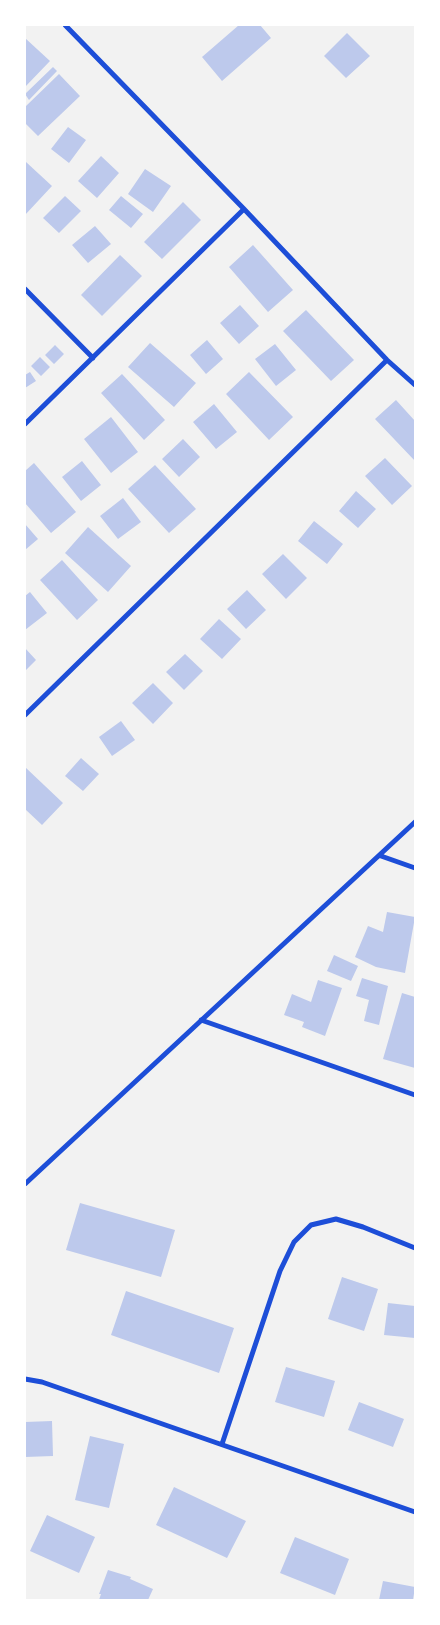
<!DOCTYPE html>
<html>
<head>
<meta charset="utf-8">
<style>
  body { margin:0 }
  #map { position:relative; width:440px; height:1625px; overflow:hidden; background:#f2f2f2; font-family:Karla,sans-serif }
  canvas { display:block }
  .frame { position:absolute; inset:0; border:26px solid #fff; pointer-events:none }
</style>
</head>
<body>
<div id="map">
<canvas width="440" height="1625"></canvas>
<div class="frame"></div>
</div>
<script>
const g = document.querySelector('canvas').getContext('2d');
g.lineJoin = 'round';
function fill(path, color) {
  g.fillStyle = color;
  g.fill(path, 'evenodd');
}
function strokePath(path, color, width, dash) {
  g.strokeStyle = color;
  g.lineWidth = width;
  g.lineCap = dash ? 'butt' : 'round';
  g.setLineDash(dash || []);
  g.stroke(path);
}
const building = new Path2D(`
  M239,25H260L271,38L222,81L202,57Z
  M347,33L370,56L346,78L324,56Z
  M25,38L50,61L25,87Z
  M53,67L57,71L29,100L25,94Z
  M59,74L80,96L38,136L25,123V107Z
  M68,127L86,140L69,163L51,149Z
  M101,156L119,173L97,198L78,181Z
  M26,162L52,186L25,215V164Z
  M145,169L171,186L153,212L128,194Z
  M65,196L81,211L59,233L43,218Z
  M121,196L143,214L131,228L109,210Z
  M183,202L201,220L162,259L144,242Z
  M95,226L111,244L88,263L72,245Z
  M253,245L293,290L268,312L229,267Z
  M120,255L142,276L102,316L81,295Z
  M240,305L259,326L239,344L220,323Z
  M306,310L354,360L331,381L283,331Z
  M207,340L223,359L206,374L190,355Z
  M150,343L196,383L174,407L128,367Z
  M275,344L296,370L276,386L255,359Z
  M55,345L64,354L54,364L45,355Z
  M40,357L50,367L41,376L31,366Z
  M30,372L36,381L25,388V375Z
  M249,372L293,417L269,440L226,394Z
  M122,374L165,420L144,440L101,393Z
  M396,400L415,421V461L375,419Z
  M214,404L237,432L216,449L193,422Z
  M111,417L138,452L111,473L84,439Z
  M183,439L200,457L179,477L162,459Z
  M385,458L412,486L392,505L365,476Z
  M82,461L101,485L81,501L62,477Z
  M34,463L76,512L51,533L25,503V471Z
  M155,465L196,509L169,533L128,489Z
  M356,491L376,509L358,528L339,511Z
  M123,498L141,522L118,539L100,516Z
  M314,521L343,544L327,564L298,541Z
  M25,524L38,539L25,550Z
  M88,527L131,566L108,592L65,553Z
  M283,554L307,578L286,599L262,574Z
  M62,560L98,600L77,620L40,580Z
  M247,590L266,610L246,629L227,609Z
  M30,592L47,613L25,630V596Z
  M219,619L241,639L222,659L200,639Z
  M25,648L36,660L25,671Z
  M185,654L203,671L184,690L166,672Z
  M153,683L173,703L153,724L132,703Z
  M121,721L135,740L112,756L99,737Z
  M81,758L99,774L83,791L65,776Z
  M25,767L63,803L42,825L25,809Z
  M387,912L415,917L405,973L376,967L355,957L368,926L383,932Z
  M334,955L358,966L351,981L327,971Z
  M362,978L388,986L379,1025L364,1021L369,1000L356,996Z
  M318,980L342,988L325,1036L302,1027L304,1022L284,1015L292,994L311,1002Z
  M402,993L415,997V1068L383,1059Z
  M80,1203L175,1230L161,1277L66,1250Z
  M342,1277L378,1289L364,1331L328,1319Z
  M126,1291L234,1328L219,1373L111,1335Z
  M388,1303L415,1306V1338L384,1335Z
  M286,1367L335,1381L324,1417L275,1402Z
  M359,1402L404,1419L393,1447L348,1430Z
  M52,1421L53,1456L25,1457V1422Z
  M90,1436L124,1444L109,1508L75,1500Z
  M174,1487L246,1521L227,1558L156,1525Z
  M47,1515L95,1537L79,1573L30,1551Z
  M295,1537L349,1559L335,1595L280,1573Z
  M108,1570L131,1577L130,1579L153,1589L148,1600H99L101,1594H99Z
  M383,1581L415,1587L413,1600H379Z`);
const minor = new Path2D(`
  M65,25L244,209L387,360L415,385
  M25,289L93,358
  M25,424L244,209
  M25,715L387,360
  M381,856L415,868
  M201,1020L415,1095
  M25,1184L415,822
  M25,1379L42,1382L415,1512
  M222,1444L280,1271L294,1242L311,1225L336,1219L363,1227L415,1248`);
fill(building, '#bdc9ec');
strokePath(minor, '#1d4ed8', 5);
</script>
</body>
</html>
